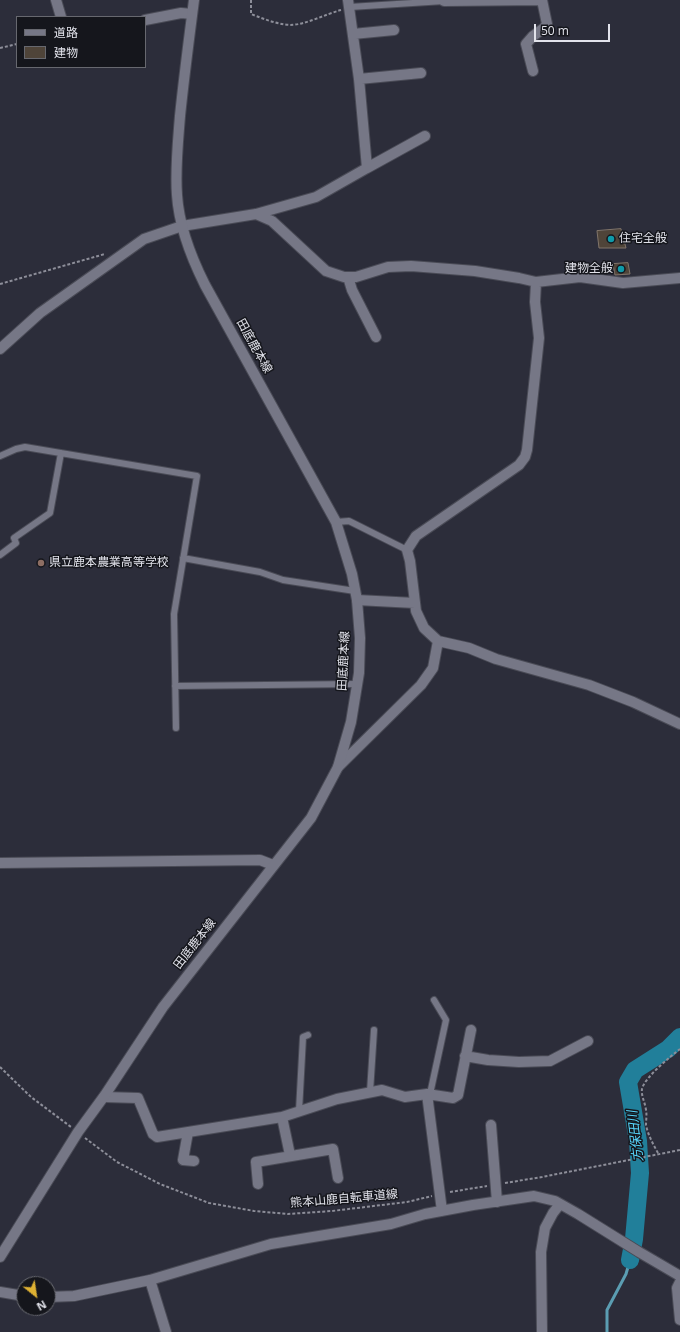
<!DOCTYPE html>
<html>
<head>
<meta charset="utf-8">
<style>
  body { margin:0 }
  #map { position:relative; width:680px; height:1332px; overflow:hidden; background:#2c2d3a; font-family:"Open Sans","Noto Sans JP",sans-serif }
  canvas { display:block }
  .legend { position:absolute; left:16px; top:16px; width:130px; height:52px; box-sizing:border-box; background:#15161c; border:1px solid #67686f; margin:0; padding:5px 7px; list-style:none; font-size:12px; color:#e2e3eb }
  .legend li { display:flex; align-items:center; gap:8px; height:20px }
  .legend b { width:20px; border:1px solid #67686f }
  .north { position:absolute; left:16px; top:1276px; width:40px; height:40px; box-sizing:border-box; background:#15161c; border:1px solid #67686f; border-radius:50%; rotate:150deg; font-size:11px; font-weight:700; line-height:16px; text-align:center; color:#e2e3eb }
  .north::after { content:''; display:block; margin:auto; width:14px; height:18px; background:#deb133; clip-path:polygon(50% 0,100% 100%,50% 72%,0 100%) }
  .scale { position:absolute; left:534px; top:24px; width:76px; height:18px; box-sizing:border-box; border:2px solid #e2e3eb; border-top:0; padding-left:5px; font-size:12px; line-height:14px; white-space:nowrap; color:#e2e3eb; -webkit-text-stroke:3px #15161c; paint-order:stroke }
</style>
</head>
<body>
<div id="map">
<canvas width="680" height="1332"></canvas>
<ul class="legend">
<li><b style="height:5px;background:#767786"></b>道路</li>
<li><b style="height:11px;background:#4f4439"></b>建物</li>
</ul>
<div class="north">N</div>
<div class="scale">50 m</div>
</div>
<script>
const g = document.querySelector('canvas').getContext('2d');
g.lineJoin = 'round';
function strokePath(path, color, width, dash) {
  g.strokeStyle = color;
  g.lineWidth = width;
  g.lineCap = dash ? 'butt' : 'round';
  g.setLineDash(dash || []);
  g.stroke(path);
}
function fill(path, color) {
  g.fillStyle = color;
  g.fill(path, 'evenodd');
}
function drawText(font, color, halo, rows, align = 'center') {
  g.font = font + ' "Open Sans","Noto Sans JP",sans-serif';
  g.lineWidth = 3;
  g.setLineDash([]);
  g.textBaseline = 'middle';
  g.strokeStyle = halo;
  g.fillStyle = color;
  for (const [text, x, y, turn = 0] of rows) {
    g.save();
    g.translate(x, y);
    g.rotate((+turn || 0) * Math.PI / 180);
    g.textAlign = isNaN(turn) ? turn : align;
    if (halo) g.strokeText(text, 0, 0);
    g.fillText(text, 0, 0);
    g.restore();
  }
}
const stream = new Path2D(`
  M607,1332V1310L626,1274L630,1260`);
const river = new Path2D(`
  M630,1260L634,1239L640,1173L638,1141L628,1082L635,1070L668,1049L680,1037`);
const building = new Path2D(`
  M621,229L626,248H599L597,231Z
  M628,263L630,274L615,275L613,264Z`);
const path = new Path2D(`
  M251,0V14C264,19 276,24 290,25C305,25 326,14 341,10
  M0,48L17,44
  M0,284L105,254
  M0,1067L31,1097L71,1127
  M85,1138L117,1162L160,1184L209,1203L254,1211L288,1214L332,1211L407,1202L432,1196
  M658,1153C653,1144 648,1135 646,1125C646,1120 647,1115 646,1110C645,1102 641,1096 642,1089C644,1078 671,1056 680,1049
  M505,1183L542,1177L680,1150
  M450,1192L487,1186`);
const lane = new Path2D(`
  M350,7L444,1
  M0,456L16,449L25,447L197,476L174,614L176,728
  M336,522L349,521L407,550
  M0,555L16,543L14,538L50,513L61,453
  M183,558L260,572L283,580L355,591
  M175,686L357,684
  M370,1092L374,1030
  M430,1094L446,1020L434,1000
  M299,1111L303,1037L308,1035`);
const street = new Path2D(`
  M56,0L61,17
  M444,0V1L541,0
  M145,20L181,13L192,14
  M353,34L394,30
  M533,71L526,44L533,36L544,28L547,24L542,0
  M359,79L421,73
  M367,168L425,136
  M256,214L272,221L326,271L344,277H356L388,267L411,266L475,271L519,278L536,282L580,277L623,283L680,278
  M182,226L256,214L316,197L367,168L359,79L348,0
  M348,277L352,290L376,337
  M536,282L535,302L539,338L527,450L525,457L519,465L416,536L407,550L410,561L416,611L424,628L438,641L469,648L496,659L589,685L633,702L680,724
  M357,600L415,603
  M338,767L421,685L433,668L438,641
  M0,863L260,860L273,865
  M465,1056L488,1060L519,1062L550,1061L588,1041
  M427,1094L442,1211
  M104,1097L138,1098L153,1134L157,1137L282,1117L337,1099L382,1090L405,1097L427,1094L453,1098L458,1095L471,1030
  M282,1117L290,1155
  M491,1125L497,1202
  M188,1132L183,1160L194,1161
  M258,1184L256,1162L333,1149L338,1178
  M150,1280L166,1332
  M680,1282L677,1288L680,1320
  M0,1292L24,1296
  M48,1297L74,1296L150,1280L271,1244L391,1224L425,1214L473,1205L534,1196L555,1201L578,1214L639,1252L680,1276
  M542,1332L541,1252L545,1228L553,1213L560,1204`);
const secondary = new Path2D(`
  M0,349L40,313L144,239L182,226
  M0,1257L78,1132L105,1095L163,1007L311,818L338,767L351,722L359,673L360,638L357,600L352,574L336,522L205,285C191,257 179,227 177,195C175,169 178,142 180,116C184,77 189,39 194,0`);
const markers = [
  [611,239,4,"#0f9aa8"],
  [621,269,4,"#0f9aa8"],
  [41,563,4,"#8d6e63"]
];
const poiNames = [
  ["住宅全般",619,239],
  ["建物全般",613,269,"right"],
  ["県立鹿本農業高等学校",49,563]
];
const streetNames = [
  ["田底鹿本線",254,346,61],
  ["田底鹿本線",344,661,-87],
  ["田底鹿本線",195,944,-52],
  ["熊本山鹿自転車道線",344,1199,-5]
];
const waterNames = [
  ["方保田川",636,1136,-97]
];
strokePath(stream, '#5b9db2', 3);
strokePath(river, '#217f9a', 18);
fill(building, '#4f4439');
strokePath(building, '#81756a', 1);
strokePath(lane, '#4a4b56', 8);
strokePath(street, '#4a4b56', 12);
strokePath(secondary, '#4a4b56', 12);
strokePath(path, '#8d8e99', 2, [3, 2]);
strokePath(lane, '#767786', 6);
strokePath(street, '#767786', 10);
strokePath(secondary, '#767786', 10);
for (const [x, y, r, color] of markers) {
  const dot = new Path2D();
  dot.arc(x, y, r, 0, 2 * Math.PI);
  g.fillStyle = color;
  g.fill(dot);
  strokePath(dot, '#15161c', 1.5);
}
drawText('12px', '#e2e3eb', '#15161c', poiNames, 'left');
drawText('12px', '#e2e3eb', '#15161c', streetNames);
drawText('italic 13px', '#58d7fd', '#15161c', waterNames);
</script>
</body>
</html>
